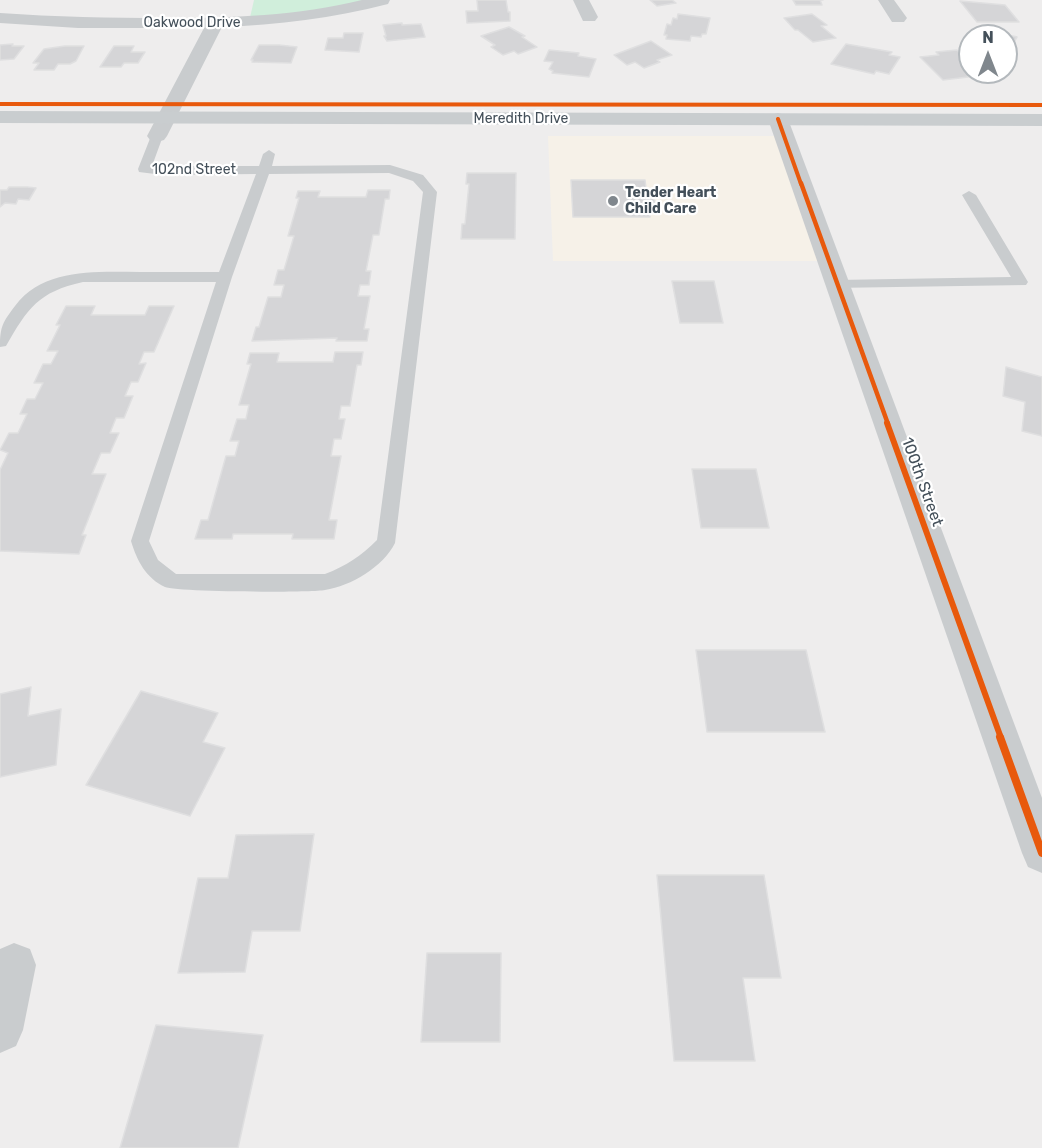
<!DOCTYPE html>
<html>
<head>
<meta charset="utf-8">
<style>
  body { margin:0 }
  #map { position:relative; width:1042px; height:1148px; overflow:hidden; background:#eeeded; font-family:Rubik,sans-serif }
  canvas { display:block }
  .north { position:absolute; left:958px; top:24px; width:60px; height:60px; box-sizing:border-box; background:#fff; border:2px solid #b4b9bd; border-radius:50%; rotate:0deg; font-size:16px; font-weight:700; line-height:24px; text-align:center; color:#44505a }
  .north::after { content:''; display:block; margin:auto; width:21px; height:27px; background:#80878d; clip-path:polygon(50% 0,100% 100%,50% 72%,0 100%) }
</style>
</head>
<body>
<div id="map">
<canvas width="1042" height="1148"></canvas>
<div class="north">N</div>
</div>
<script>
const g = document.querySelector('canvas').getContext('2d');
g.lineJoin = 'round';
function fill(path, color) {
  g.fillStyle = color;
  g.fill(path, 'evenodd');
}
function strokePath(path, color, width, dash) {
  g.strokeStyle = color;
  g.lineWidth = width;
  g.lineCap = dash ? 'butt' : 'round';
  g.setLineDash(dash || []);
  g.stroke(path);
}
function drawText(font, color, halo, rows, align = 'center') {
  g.font = font + ' Rubik,sans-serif';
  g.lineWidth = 4.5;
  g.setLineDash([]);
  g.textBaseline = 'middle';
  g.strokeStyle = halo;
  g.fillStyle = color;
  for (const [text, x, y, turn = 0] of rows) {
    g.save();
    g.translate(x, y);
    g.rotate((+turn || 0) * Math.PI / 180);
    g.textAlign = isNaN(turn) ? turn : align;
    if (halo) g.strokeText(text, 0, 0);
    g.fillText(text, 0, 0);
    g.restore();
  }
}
const commercial = new Path2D(`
  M548,136H784L829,261H553Z`);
const green = new Path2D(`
  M254,0H379L249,22Z`);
const building = new Path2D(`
  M477,0H506L508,12H510V21L467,23L466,11H478Z
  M650,0H672L676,3L657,6Z
  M793,0H823H820L822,5H796Z
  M960,1L1005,5L1019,22H977Z
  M678,14L710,18L706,34H702L701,37L691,36L690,41L666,39L667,35H664L667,24L671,25L673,18L677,19Z
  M812,14L827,25L821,26L836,38L813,42L798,30H795L784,18Z
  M402,23V25L421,24L425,37L387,41L384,36H386L383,25Z
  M509,27L525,36L522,37L537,47L518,54L514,51L503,55L491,47L495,45L481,36Z
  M983,29L1017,37L1008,52H1006V36H973L979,35Z
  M344,33H363L359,52L325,50L328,38H343Z
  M651,41L672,55L657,60L660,62L644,68L635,62L627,65L614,55Z
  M846,44L892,52L889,55L900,57L889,74L876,71L874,74L831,64Z
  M0,45L13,44L12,46H24L14,59L0,60Z
  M259,45H279L297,47L291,63L252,62L253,60H251Z
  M65,46H84L76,61L70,64H58L54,70H34L39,63H33L44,49Z
  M114,46H134L131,52H145L138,63H124L121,67H100Z
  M549,50L579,53L578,56L596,59L589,77L552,73L553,71L549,69L553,62L544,61Z
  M957,50L970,62V72H981L985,75L943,80L920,57L939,55L936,52Z
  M467,173H516L515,239H461L462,224H465L469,184H466Z
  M571,180H645L647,196H654L655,205H648L650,217H573Z
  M9,187H27L36,188L29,200L18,199L16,204L5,203L0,207V190H7Z
  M368,190H390L389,199H385L379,235H373L366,271H371L369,285H360L358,296H370L364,329H369L367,341H336L337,338L252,341L256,327H259L268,297H281L284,285H274L278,270H284L294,236H288L299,198H296L298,191H320L318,197H366Z
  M672,281H714L723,323H680Z
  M66,306H95L91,315H145L149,306H174L154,352H144L139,364L146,363L138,382H131L125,396H133L124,418H116L110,433H119L110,453H101L92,474H106L82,535H86L79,554L0,551V470L8,453L0,450L9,433H18L27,414H20L27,399H35L43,383H34L43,364H51L58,351H47L60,325H56Z
  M335,352H363L361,365H357L350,406H341L339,419H345L341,439H334L331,456H341L329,520H337L334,539H292L293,534H233L232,539H195L201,520H208L226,456H235L239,441H230L237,419H246L249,405H239L251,364H247L250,353H279L277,362H333Z
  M1006,367L1042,377V436L1022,431L1025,402L1003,396Z
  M692,469H756L769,528H701Z
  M696,650H806L825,732H707Z
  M31,687L28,716L61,709L56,765L0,777V694Z
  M141,691L218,713L203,742L225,748L190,816L86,785Z
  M314,834L300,931H252L245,972L178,973L198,878H228L236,835Z
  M657,875H764L781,978H743L755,1061H674Z
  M427,953H501L500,1042H421Z
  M156,1025L263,1035L238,1148H120Z`);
const service = new Path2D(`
  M157,132L163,136L152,166H259L263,154L269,150L275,154L272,166L390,165L423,175L437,192L395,543C383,567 351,586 325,590C309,593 175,592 165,587C146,578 137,561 131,541L216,282H83C38,292 28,308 6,346L0,347C0,326 3,322 15,306C44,267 98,272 140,272C167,272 193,272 219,272L256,174L163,175L139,172L138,169L151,136ZM389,173L413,181L423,192L377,540C361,556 346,566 325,574H176L158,560L149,541L232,277L269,174Z
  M969,191L976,195L1028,282L1026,285L832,288L830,285L837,280L1011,277L962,195Z`);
const minor = new Path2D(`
  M362,0H390L388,4C333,18 278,25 222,27L167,136L164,140L157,142L150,140L147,136L204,28H78L0,23V13C55,17 110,18 166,18C231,18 298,16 362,0Z
  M573,0H589L598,17L595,21H583Z
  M878,0H894L907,18L904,22H892Z
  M14,943L30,949L36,965L23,1030L16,1046L0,1053V949Z`);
const tertiary = new Path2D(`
  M778,113L785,115L788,119L1042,798V873L1028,867L1022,853L768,119L771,115Z`);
const secondary = new Path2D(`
  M0,111L1042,114V126L0,123Z`);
const cyclewayFar3 = new Path2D(`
  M0,104L1042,105
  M778,119L801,184`);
const cyclewayFar2 = new Path2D(`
  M801,183L888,424`);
const cyclewayFar1 = new Path2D(`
  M887,423L1001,738`);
const cycleway = new Path2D(`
  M1000,737L1042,853`);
const markers = [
  [613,201,6,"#80878d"]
];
const farStreetnames = [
  ["Oakwood Drive",192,23],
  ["Meredith Drive",521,119],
  ["102nd Street",194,170]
];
const farPoinames = [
  ["Tender Heart",625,193],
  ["Child Care",625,209]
];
const streetNames = [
  ["100th Street",922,482,70]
];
fill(commercial, '#f6f1e8');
fill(green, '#d0eedb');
fill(building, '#d5d5d7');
strokePath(building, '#dfdfe0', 1.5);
fill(service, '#c9ccce');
fill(minor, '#c9ccce');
fill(tertiary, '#c9ccce');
fill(secondary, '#c9cdcf');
strokePath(cyclewayFar3, '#e8590c', 4);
strokePath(cyclewayFar2, '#e8590c', 4.5);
strokePath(cyclewayFar1, '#e8590c', 6);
strokePath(cycleway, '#e8590c', 8);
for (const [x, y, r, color] of markers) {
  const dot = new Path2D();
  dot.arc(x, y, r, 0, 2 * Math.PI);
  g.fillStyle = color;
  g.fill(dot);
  strokePath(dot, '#fff', 2);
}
drawText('14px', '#44505a', '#fff', farStreetnames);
drawText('bold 14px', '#44505a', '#fff', farPoinames, 'left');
drawText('16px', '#44505a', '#fff', streetNames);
</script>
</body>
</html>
